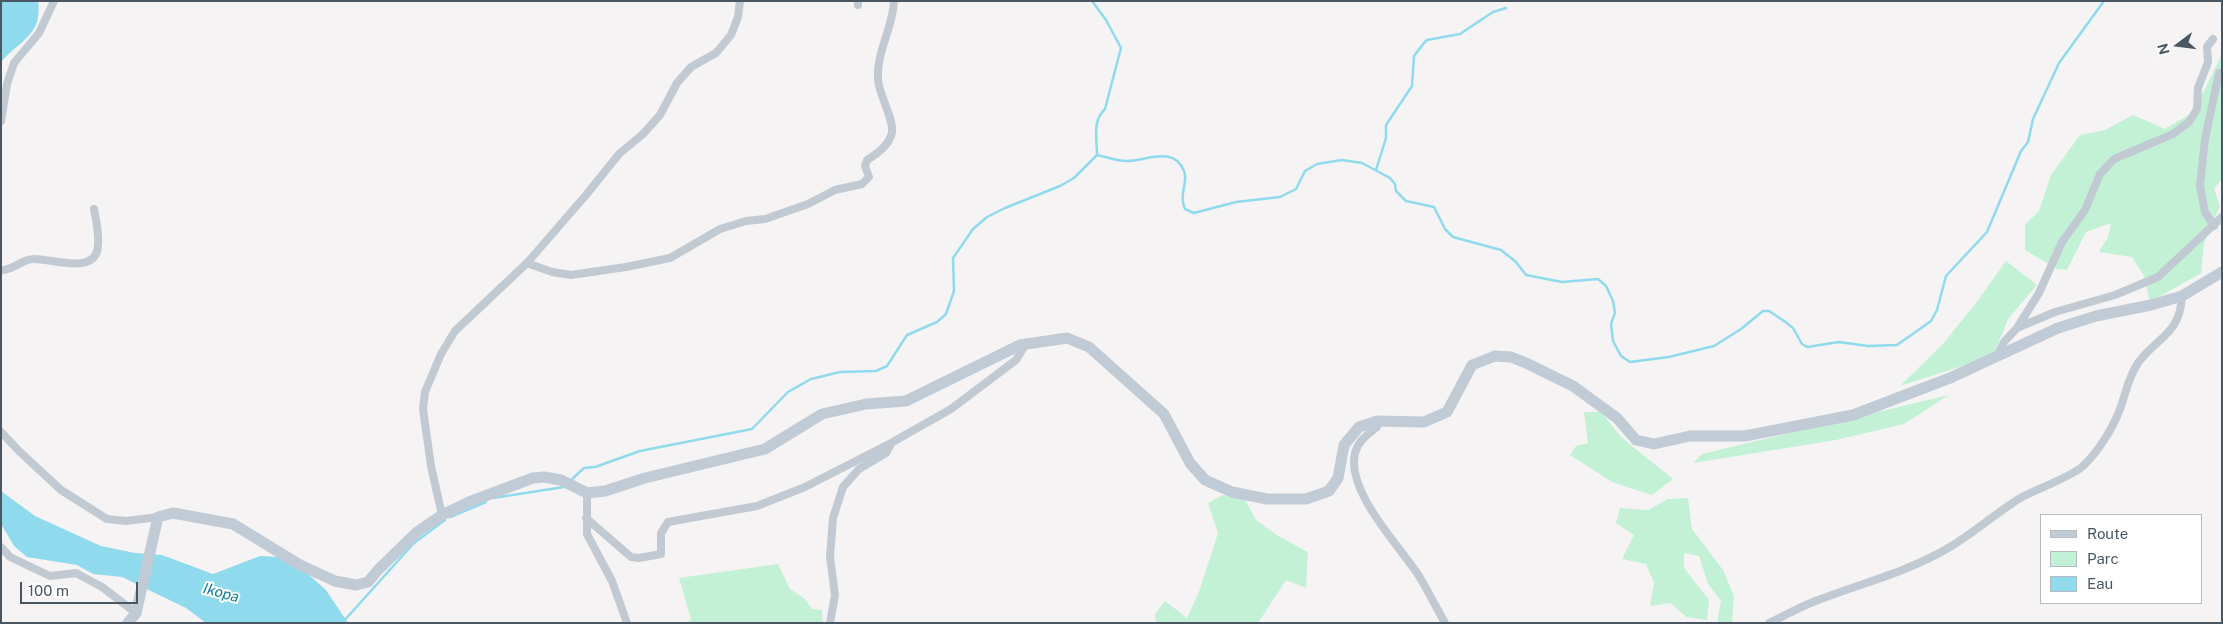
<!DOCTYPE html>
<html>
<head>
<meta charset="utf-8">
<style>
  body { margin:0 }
  #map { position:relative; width:2223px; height:624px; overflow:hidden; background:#f5f3f3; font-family:"Public Sans",sans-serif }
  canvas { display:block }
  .frame { position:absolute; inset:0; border:2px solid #4a5661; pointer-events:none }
  .legend { position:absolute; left:2040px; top:514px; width:162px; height:90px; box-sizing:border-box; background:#fff; border:1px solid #b7bbc0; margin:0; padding:6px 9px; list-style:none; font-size:15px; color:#4a5661 }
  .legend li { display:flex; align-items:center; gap:10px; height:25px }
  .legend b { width:25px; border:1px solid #b7bbc0 }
  .north { position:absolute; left:2153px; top:20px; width:50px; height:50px; -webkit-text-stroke:4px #fff; paint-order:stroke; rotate:255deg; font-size:14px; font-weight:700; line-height:20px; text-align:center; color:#4a5661 }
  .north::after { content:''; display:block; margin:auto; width:18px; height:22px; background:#4a5661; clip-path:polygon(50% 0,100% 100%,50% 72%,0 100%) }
  .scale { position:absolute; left:20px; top:582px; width:118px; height:22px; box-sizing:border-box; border:2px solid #4a5661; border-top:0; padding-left:6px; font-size:15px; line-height:18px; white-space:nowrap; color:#4a5661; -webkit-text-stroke:4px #fff; paint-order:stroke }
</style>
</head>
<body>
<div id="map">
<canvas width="2223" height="624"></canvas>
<div class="frame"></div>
<ul class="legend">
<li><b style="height:6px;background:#c1cbd6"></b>Route</li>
<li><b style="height:14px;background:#c3f1d5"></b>Parc</li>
<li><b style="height:14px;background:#90daee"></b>Eau</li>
</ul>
<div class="north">N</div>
<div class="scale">100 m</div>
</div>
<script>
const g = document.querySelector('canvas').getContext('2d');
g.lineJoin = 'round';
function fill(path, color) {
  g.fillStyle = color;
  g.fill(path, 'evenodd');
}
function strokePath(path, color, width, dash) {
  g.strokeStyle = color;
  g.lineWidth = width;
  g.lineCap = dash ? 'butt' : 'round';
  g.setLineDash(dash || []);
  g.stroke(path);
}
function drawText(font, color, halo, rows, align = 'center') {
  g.font = font + ' "Public Sans",sans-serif';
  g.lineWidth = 4;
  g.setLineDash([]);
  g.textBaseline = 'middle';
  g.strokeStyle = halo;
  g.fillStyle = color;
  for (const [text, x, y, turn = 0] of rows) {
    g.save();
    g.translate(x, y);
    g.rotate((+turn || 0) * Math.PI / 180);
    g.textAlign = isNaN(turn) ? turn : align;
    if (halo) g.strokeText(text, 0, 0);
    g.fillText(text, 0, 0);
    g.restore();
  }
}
const green = new Path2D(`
  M2222,54V179L2214,189L2220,206L2204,243L2201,273L2150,302L2144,276L2132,257L2099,252L2108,237L2111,223L2086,232L2067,270L2057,269L2025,250V225L2039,211L2051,175L2080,135L2105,130L2133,115L2165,129L2190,114L2205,89Z
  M2006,261L2037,285L2008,319L1993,356L1900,386L1942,345L1976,303Z
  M1949,395L1904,424L1836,440L1693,463L1702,454Z
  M1584,412H1601L1622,438L1673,479L1652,495L1612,482L1570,455L1576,446L1588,443Z
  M1223,495L1245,500L1256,520L1278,536L1308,552L1306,588L1286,580L1258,623H1156L1155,614L1165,601L1187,618L1199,592L1218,533L1208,503Z
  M1688,498L1692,529L1723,570L1734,596L1732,623H1717L1721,601L1708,584L1699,556L1684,553V568L1709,600L1707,620L1686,617L1671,603L1650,606L1654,583L1646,564L1622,559L1634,535L1616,523L1620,508L1648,510L1668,499Z
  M778,564L790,589L805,599L812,609L822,610L823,623H687L691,619L679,578Z`);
const water = new Path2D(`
  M1,1H38C43,35 20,40 1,62Z
  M1,491L35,516L101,546L135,553L162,555L213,574L260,556L278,557L309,575L326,590L348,623H206L186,608L122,577L93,574L77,565L27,557L14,546L1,524Z`);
const stream = new Path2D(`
  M1097,155C1107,157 1119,162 1128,161C1148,160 1174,146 1184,171C1189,182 1178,194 1185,209L1194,213L1236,202L1280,197L1296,189L1305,171L1317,164L1342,160L1362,163L1390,178L1395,184L1396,191L1406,201L1434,207L1445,229L1453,237L1501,250L1516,262L1526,275L1562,282L1598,279L1606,286L1613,301L1615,313L1611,324L1613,341L1621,356L1630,362L1669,357L1714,346L1741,329L1763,311H1769L1784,321L1793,328L1802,344L1807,347L1839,342L1868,346L1897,345L1931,321L1937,310L1946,276L1987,232L2021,151L2028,142L2033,119L2059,63L2104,1
  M1376,170L1386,138V125L1412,86L1414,56L1423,44L1427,40L1460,34L1493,12L1506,8
  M570,481L584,468L595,467L640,451L752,429L788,392L811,379L840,372L876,371L887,366L907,335L937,322L946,314L954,291L953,258L973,229L987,217L1005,208L1060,186L1074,178L1097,155C1097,138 1092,121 1105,109L1121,48L1106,20L1092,1
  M493,498L564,487
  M450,517L486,502
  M342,623L414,543L445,520`);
const street = new Path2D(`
  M858,5V1
  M1,121L7,84L14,63L39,33L54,1
  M2214,226L2205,212L2200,186L2205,139L2219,73
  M527,263L552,272L571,275L626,267L670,258L720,229L746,221L765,219L808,204L835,190L862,184L869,177L865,166L867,160C877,154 890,144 892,132C894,120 879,94 878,80C876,52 893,28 894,1
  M1,270C13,271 21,259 34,259C54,259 98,276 98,244C99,232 96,220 94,209
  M2017,328L2039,293L2062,242L2085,210L2100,174L2114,159L2173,134L2189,122L2197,109L2198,88L2208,62L2207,47L2213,39
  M1997,356L2004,342L2017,328L2055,312L2115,295L2158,277L2222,217
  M1377,421V427C1367,435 1358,441 1355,453C1346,492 1399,545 1419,576C1428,591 1436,607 1445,623
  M1,432L20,452L61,490L107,519L126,521L158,517
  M587,493V534L612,581L627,623
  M442,515L431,466L423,409L425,392L441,354L455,331L527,263L586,195L619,154L643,134L660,115L677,83L691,67L716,53L731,35L738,17L740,1
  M586,518L631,557L639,558L661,554V533L668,522L757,506L805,487L891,443L951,409L1016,360L1026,344
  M1,547L10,557L50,576L76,573L102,587L136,613
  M830,623L835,595L830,557L833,518L843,487L859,469L886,453L891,444
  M1769,623C1784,616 1798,608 1813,602C1859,584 1908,572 1950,547C1975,532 1997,512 2022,497C2037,489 2073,476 2083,466C2098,452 2113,428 2120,409C2126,393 2128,378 2138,363C2157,337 2180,335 2182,296`);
const secondary = new Path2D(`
  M128,623L136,613L158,517L173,513L233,524L300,565L335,581L356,585L368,582L378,570L417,532L442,515L469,502L533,478L544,477L561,480L587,493L605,491L645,478L765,449L822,414L866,404L906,401L1020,345L1067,338L1089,347L1164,414L1190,463L1205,480L1232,492L1267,499H1306L1329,491L1338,478L1344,445L1359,427L1377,421L1424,422L1447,412L1472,365L1495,356L1511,357L1526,363L1573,386L1617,418L1636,440L1654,444L1690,436H1745L1853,415L1950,378L2058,328L2096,316L2151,305L2182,296L2222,272`);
const waterNames = [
  ["Ikopa",221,593,15]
];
fill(green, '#c3f1d5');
fill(water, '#90daee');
strokePath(stream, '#90daee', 2.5);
strokePath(street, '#c1cad2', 8);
strokePath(secondary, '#c1cbd6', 11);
drawText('italic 15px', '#0c7c9b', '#fff', waterNames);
</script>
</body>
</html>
